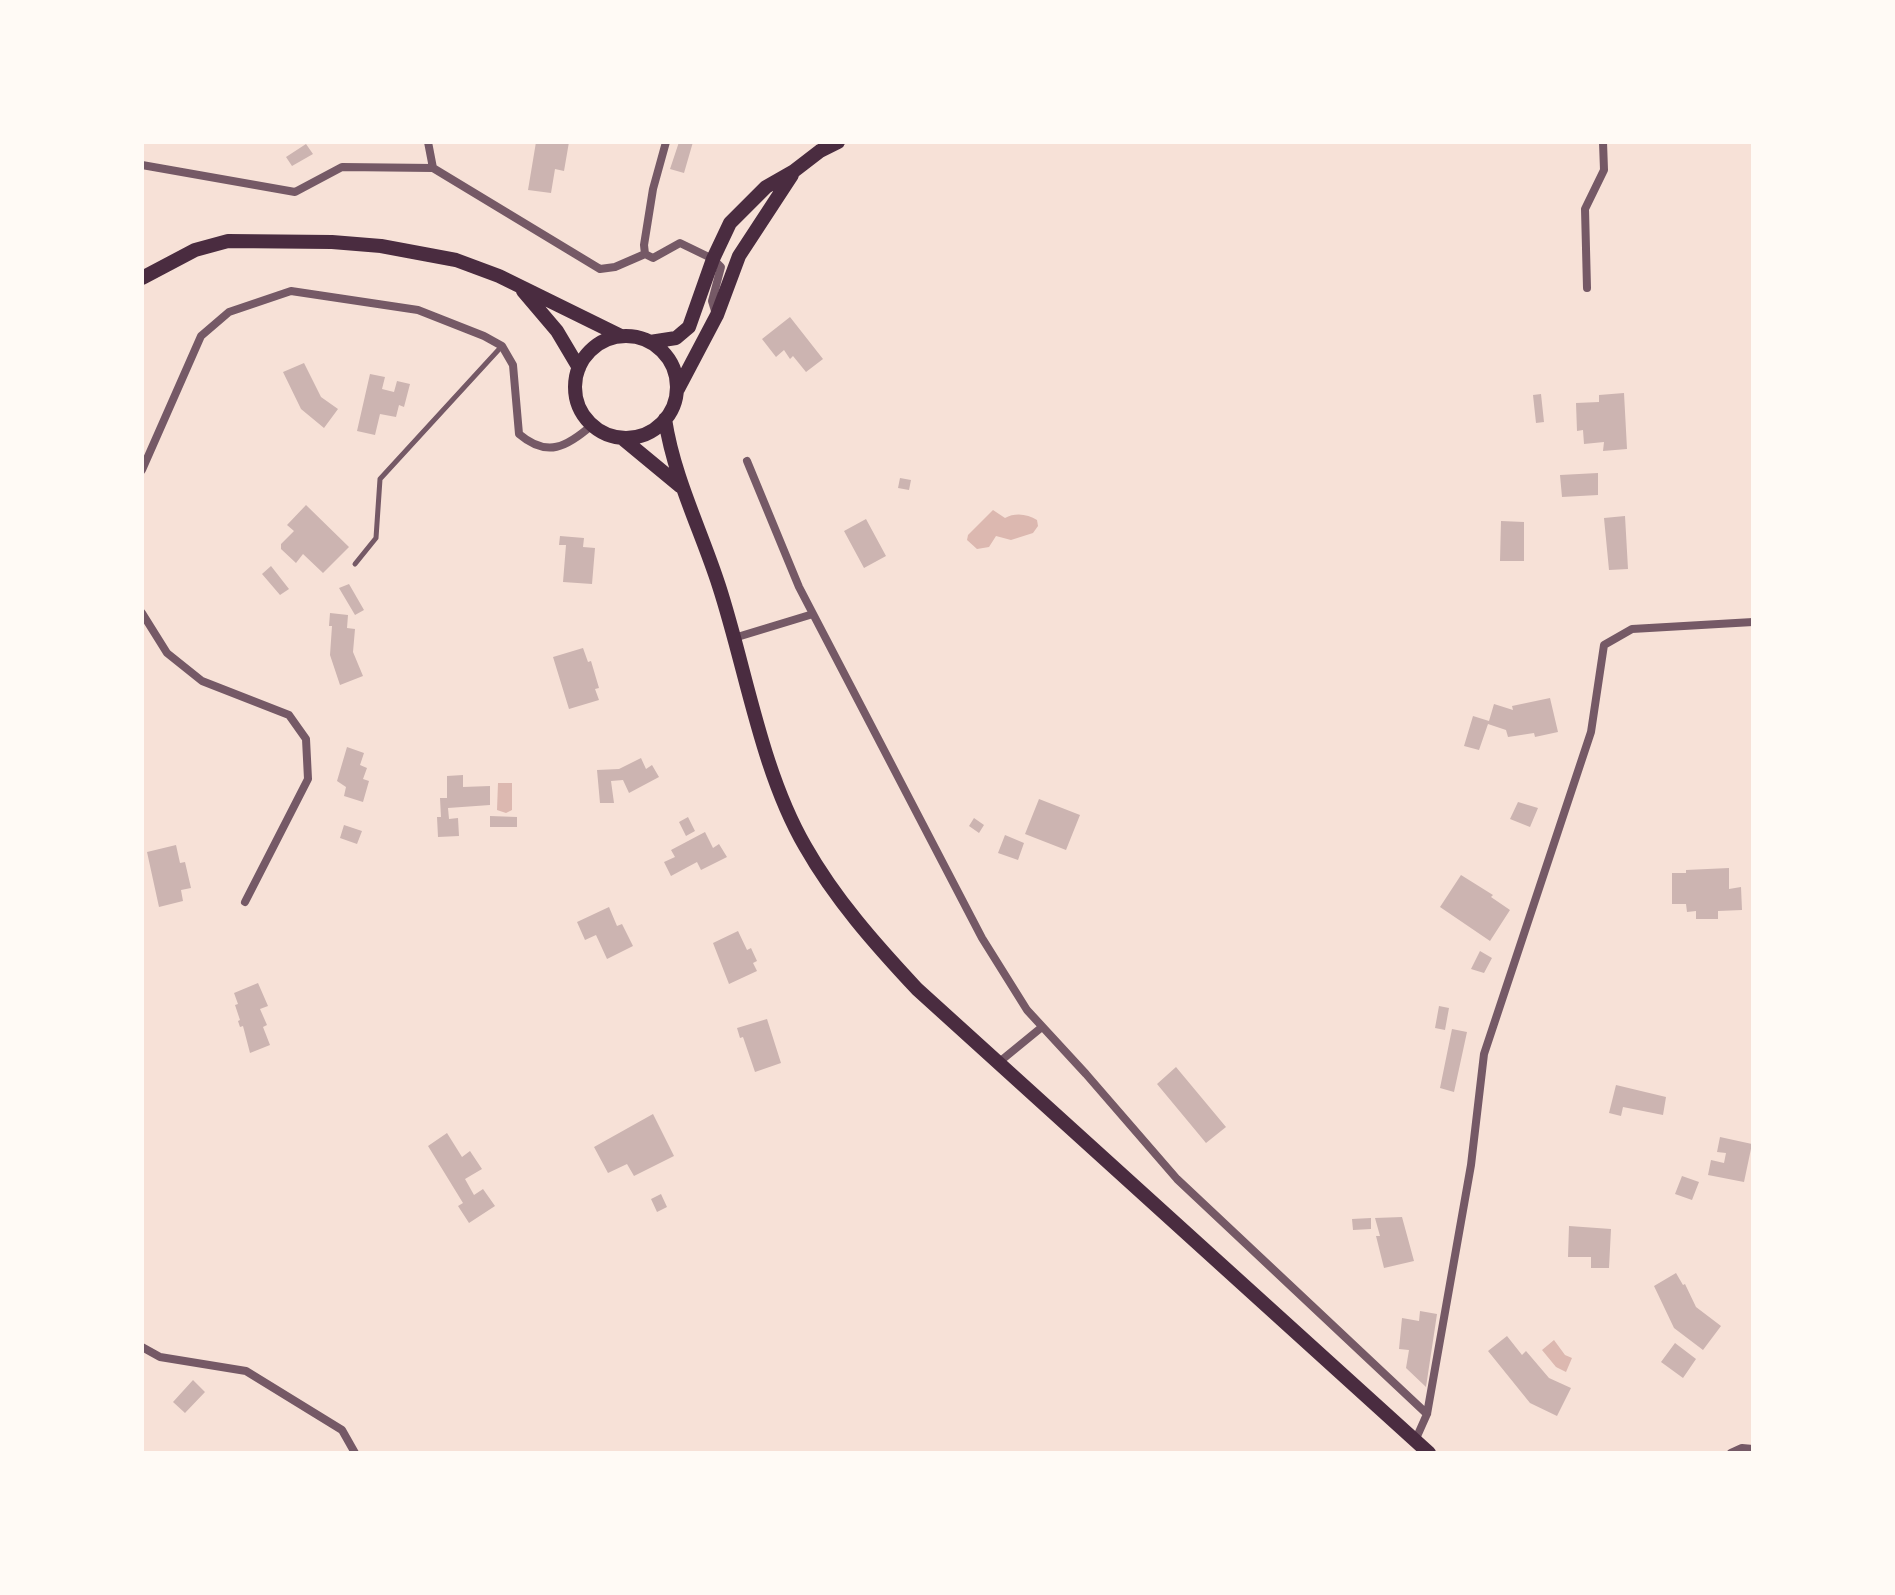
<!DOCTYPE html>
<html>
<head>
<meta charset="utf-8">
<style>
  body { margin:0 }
  #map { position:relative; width:1895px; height:1595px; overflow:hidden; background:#f7e1d7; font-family:"Public Sans",sans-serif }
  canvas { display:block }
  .frame { position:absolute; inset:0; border:144px solid #fffaf5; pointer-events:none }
</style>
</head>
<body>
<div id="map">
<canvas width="1895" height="1595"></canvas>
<div class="frame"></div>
</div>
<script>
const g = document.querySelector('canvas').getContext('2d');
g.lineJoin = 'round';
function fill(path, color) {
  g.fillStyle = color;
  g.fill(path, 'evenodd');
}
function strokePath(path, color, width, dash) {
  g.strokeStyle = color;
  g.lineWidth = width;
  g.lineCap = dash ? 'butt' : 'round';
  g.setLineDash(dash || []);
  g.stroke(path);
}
const water = new Path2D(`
  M993,510L1005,518C1015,512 1028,514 1037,520L1038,526L1033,533L1011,540L996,536L989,547L977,549L967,540L968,535Z
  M498,783H512V810L506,813L497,810Z
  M1554,1340L1565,1355L1572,1358L1566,1372L1556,1367L1542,1350Z`);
const building = new Path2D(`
  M536,142L547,144L548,142H569L564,171L555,169L551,193L528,190Z
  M679,142H693L684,173L670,169Z
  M306,144L313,154L292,166L286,157Z
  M790,317L823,359L806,372L793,356L790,359L784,350L776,357L762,339Z
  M304,363L321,397L338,409L324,428L301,409L283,372Z
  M370,374L385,377L382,389L394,392L397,381L410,384L404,407L399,405L396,417L380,414L375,435L357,431Z
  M1624,393L1627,449L1603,451L1604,442L1584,444L1583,430L1577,431L1576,403L1599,402V395Z
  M1541,394L1544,422L1536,423L1533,395Z
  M1598,473V495L1562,497L1560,475Z
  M900,478L911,480L909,490L898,488Z
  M306,505L349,547L323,573L303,554L296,563L281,549V544L294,531L287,525Z
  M1625,516L1628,569L1609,570L1604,518Z
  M866,519L886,556L864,568L844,531Z
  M1501,521L1524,522V561H1500Z
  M560,536L584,538L583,547L595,548L592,584L563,582L566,545H559Z
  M271,566L289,589L280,595L262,574Z
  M349,584L364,610L355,615L339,588Z
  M330,613L348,615L347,628L355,629L353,652L363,676L340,685L330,655L332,626H329Z
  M583,648L588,662L591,661L599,688L595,689L599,700L569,709L553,657Z
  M1550,698L1558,732L1535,737L1534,733L1508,737L1506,730L1488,724L1479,750L1464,746L1473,716L1489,721L1494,704L1513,710L1512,706Z
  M347,747L364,753L360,765L367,768L363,779L369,781L363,802L344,796L346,787L337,781Z
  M641,758L646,769L652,765L659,777L629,793L623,780L611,781L614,803H600L597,770L619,769Z
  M463,775V787L490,786V805L448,808L449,819L458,818L459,836L438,837L437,817H441L440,798H447V776Z
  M1039,799L1080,815L1066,850L1025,834Z
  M1518,802L1538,808L1530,827L1510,819Z
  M490,816L517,817V827H490Z
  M688,817L695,831L686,836L679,822Z
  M974,818L984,825L979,833L969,826Z
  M344,825L362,831L357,844L340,838Z
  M705,832L713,848L719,844L727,857L701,870L697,862L671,876L664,862L675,857L671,850Z
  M1005,835L1024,843L1018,860L998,853Z
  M176,845L180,863L185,862L191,888L181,890L183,901L159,907L147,852Z
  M1729,868V889L1741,887L1742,910L1718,911V919H1696V911L1687,912L1686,904H1672V873H1686V870Z
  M1461,875L1493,895L1491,897L1510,910L1490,941L1440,907Z
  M609,907L617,926L622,924L633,946L607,959L596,935L585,940L577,922Z
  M738,931L747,950L751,948L757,961L753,963L757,971L729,984L713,943Z
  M1480,951L1492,958L1484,973L1471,969Z
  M258,983L268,1006L260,1009L267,1025L263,1027L270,1045L250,1053L243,1026L240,1027L238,1021L240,1020L235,1005L238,1004L234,993Z
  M1439,1006L1449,1008L1445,1030L1435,1028Z
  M767,1019L781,1063L755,1072L743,1037L740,1038L737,1028Z
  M1452,1029L1467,1032L1454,1092L1440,1088Z
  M1176,1067L1226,1127L1206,1143L1157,1084Z
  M1616,1085L1666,1097L1663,1115L1623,1107L1621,1116L1609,1113Z
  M653,1114L674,1156L634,1176L627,1164L608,1173L594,1147Z
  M447,1133L462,1157L470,1151L482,1169L465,1179L474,1195L483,1189L495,1206L469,1223L458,1206L463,1203L428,1146Z
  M1720,1137L1752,1144L1744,1182L1708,1175L1711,1160L1724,1163L1726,1153L1717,1152Z
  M1682,1176L1699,1182L1692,1200L1675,1194Z
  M661,1194L667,1207L657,1212L651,1199Z
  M1402,1217L1414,1261L1384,1268L1376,1236H1380L1375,1218Z
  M1371,1218V1229L1353,1230L1352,1219Z
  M1569,1226L1611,1229L1609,1268H1591V1257H1568Z
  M1676,1273L1683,1285L1685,1284L1696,1307L1721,1326L1703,1350L1674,1328L1654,1286Z
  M1420,1311L1437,1314L1426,1387L1406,1368L1409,1350L1399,1349L1402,1318L1419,1321Z
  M1507,1336L1522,1355L1526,1351L1549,1378L1571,1388L1557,1416L1530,1403L1488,1351Z
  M1675,1343L1696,1359L1683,1378L1661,1362Z
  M193,1380L205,1392L185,1413L173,1402Z`);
const service = new Path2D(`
  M355,564L376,538L380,479L502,346`);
const minor = new Path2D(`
  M428,142L433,168L600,269L615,267L645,254
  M666,142L653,189L644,245L645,254L653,258L680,243L713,259L721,267L712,301L716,314
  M142,165L295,192L342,167L433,168
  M1587,288L1585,209L1604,170L1603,142
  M747,461L799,587L982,938L1027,1010L1086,1074L1177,1179L1427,1414
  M142,470L201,336L229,312L291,291L418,310L484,336L502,346L513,365L519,434C547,458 567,447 592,425
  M142,613L167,653L202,681L289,715L306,739L308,779L245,902
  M734,638L813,614
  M998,1063L1042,1027
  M142,1347L160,1357L246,1371L342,1430L355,1453
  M1415,1441L1427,1414L1471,1165L1484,1054L1591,732L1604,645L1632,629L1753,622
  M1731,1453L1742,1448L1753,1449`);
const secondary = new Path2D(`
  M142,278L195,250L228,241L332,242L381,246L456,260L499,276L621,336
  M523,291L557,331L579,368
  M575 387a51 51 0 1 1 102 0a51 51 0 1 1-102 0Z
  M650,342L676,338L689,327L713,259L730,223L766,187L794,171L820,151L838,142
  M678,389L717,315L739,256L792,175
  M665,419C674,478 701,530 719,586C746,669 761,770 805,846C835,899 875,944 917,989L1429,1453
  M622,438L680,486`);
fill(water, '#dcb8b0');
fill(building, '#ccb4b1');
strokePath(service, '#755966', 5);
strokePath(minor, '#755966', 8);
strokePath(secondary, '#4a2c40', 14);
</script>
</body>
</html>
